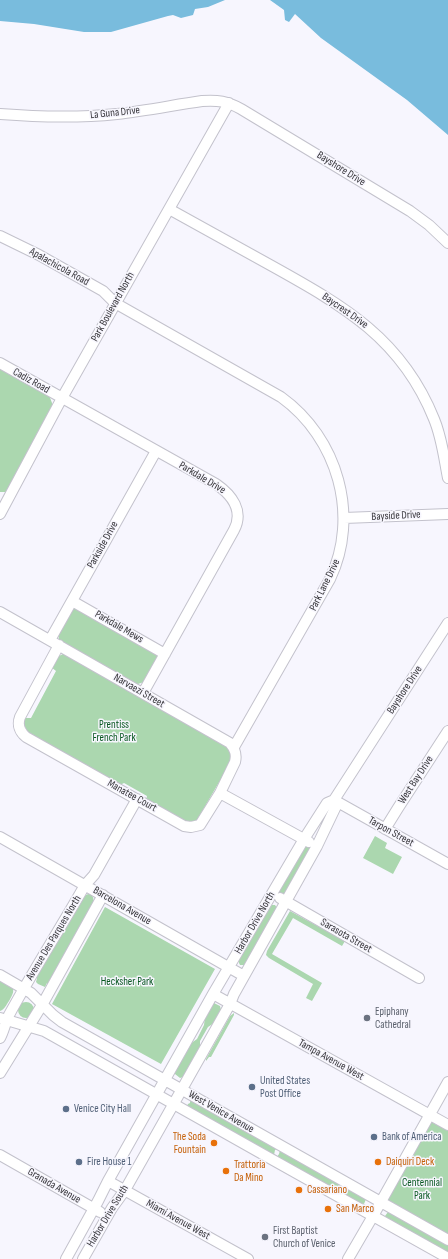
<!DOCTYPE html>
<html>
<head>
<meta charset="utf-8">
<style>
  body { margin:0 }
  canvas { display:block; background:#f7f6fe }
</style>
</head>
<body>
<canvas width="448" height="1259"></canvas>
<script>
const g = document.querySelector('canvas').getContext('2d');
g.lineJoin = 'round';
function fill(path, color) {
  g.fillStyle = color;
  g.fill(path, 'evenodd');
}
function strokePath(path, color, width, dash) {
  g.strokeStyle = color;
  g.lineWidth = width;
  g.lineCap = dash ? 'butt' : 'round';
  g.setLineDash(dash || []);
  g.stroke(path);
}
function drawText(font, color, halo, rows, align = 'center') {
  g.font = font + ' "Sofia Sans Condensed",sans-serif';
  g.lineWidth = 3;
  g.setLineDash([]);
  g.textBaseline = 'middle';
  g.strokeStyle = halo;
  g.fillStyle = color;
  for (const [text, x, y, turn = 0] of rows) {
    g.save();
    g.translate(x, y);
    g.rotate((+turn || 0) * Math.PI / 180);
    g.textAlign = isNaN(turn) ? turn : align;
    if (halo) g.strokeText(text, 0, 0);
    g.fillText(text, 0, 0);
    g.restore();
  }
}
const green = new Path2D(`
  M0,367L49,395L52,403V407L7,492H0Z
  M73,606L157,654L158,656L144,682L138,684H134L61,642L59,639L58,633Z
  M63,654H65L229,746L232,760L197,820L194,821L186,822L146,800L147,796L124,783L120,785L33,737L27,732L23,721L25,718H31L56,671L51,667L57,657Z
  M375,836L387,843L385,848L402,857L393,874L363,858Z
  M304,845L311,846L285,895L279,894L278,891Z
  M88,894C95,895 94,901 92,906L48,984L47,983L45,987L38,984L36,982L37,978L36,975L83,897Z
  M272,905H275L277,908L245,965H240L239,963V960L269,907Z
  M105,907L215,969L161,1064L52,1004Z
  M290,911L345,941L342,946L293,918L272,954L322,983L312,1001L306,998L313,984L269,958L266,955L267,951Z
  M0,979C12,986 18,987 9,1001C6,1005 5,1009 0,1011Z
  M18 1010a8 8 0 1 1 16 0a8 8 0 1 1-16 0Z
  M214,1003L220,1006L221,1010L214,1023L208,1027L200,1041V1048L183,1077L180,1078L175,1074L174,1072L190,1044L197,1039L204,1025L205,1017Z
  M234,1013V1015L211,1057H209L206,1061V1059L230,1016Z
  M191,1099L278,1148L275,1150L274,1155L187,1106L188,1104L190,1103V1102Z
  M430,1121L448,1131V1234L387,1200Z
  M280,1150L366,1199L364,1204L359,1203L277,1157L279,1154Z
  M388,1212L448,1244V1253L388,1219L385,1216Z`);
const water = new Path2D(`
  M0,0H225L208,7L195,9L193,15L181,18L173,15L168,16L111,32H84L34,24L0,21Z
  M270,0H448V135L407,100L321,38L295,14L289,22L285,20L284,10Z`);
const minor = new Path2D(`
  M0,114C39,117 78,118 117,114C145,111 174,105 202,101C218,100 227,101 241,109L410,211L429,225L448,243
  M169,209C203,228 238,247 272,266C344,306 402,339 434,419C442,438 444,458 448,478
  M0,236L39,255L103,291L115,303L281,397C338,438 360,516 330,579L234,747
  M0,363L216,484C232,495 244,511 234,530L143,693
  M0,514L62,398L229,103
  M344,518L448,514
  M72,601L165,654
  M0,612L230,743C235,749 237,754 235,762L220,793L200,825L191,827L184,826L26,737C20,732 17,725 20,717L59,645
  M50,640L156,451
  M220,793L309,842
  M334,800L448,864
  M385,829L398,808L448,731
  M0,837L244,976
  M280,898L419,978
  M0,975L31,993L53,1015L62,1022L448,1240
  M213,994L448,1125
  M0,1018L44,1031L53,1036L273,1160L448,1258
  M0,1038C4,1031 5,1023 9,1015C33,971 60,929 85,885L94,875L137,799
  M0,1073L42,1005L103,895
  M0,1155L100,1212
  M108,1181L248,1259
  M66,1259L98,1201L108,1181L213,994L304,839L327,803L334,800L448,623
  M83,1259L112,1208L125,1190L230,1004L234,994L317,846L338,802
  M348,1259L373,1216L448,1082`);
const markers = [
  [367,1018,4,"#6b7280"],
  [252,1087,4,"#5c6f8a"],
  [66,1109,4,"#5c6f8a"],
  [374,1137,4,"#5c6f8a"],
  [214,1143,4,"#e8710a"],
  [79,1162,4,"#5c6f8a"],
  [378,1162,4,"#e8710a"],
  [226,1171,4,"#e8710a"],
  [299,1190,4,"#e8710a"],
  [328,1209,4,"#e8710a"],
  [265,1237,4,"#6b7280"]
];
const streetNames = [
  ["La Guna Drive",115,113,-6],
  ["Bayshore Drive",341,169,32],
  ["Apalachicola Road",59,267,29],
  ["Park Boulevard North",113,307,-61],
  ["Baycrest Drive",345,311,35],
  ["Cadiz Road",31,381,29],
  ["Parkdale Drive",202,478,31],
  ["Bayside Drive",396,516,-3],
  ["Parkside Drive",103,545,-61],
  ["Park Lane Drive",325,585,-64],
  ["Parkdale Mews",119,627,30],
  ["Bayshore Drive",405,690,-57],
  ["Narvaezi Street",139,691,30],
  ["West Bay Drive",416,780,-57],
  ["Manatee Court",132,796,29],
  ["Tarpon Street",391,832,29],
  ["Barcelona Avenue",122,906,30],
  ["Harbor Drive North",255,923,-60],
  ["Sarasota Street",346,936,30],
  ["Avenue Des Parques North",54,938,-59],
  ["Tampa Avenue West",331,1060,29],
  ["West Venice Avenue",221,1112,30],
  ["Granada Avenue",54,1186,30],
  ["Harbor Drive South",108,1216,-59],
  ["Miami Avenue West",178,1220,29]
];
const parkNames = [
  ["Prentiss",114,725],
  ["French Park",114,738],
  ["Hecksher Park",127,982],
  ["Centennial",422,1183],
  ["Park",422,1196]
];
const worshipNames = [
  ["Epiphany",375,1012],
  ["Cathedral",375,1025],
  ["First Baptist",273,1231],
  ["Church of Venice",273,1244]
];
const serviceNames = [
  ["United States",260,1081],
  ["Post Office",260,1094],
  ["Venice City Hall",74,1109],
  ["Bank of America",382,1137],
  ["Fire House 1",87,1162]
];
const foodNames = [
  ["The Soda",206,1137,"right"],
  ["Fountain",206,1150,"right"],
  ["Daiquiri Deck",386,1162],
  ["Trattoria",234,1165],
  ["Da Mino",234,1178],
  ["Cassariano",307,1190],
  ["San Marco",336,1209]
];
fill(green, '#abd7af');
fill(water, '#79bcdd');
strokePath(minor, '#c3c2cc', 12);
strokePath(minor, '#fff', 10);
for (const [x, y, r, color] of markers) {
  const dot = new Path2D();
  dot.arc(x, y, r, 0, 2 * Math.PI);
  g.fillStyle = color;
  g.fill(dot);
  strokePath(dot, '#f7f6fe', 1.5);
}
drawText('11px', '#37363a', '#f7f6fe', streetNames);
drawText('11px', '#075720', '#f7f6fe', parkNames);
drawText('11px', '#5b616d', '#f7f6fe', worshipNames, 'left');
drawText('11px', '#4e5e75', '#f7f6fe', serviceNames, 'left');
drawText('11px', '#c56008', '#f7f6fe', foodNames, 'left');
</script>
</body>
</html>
